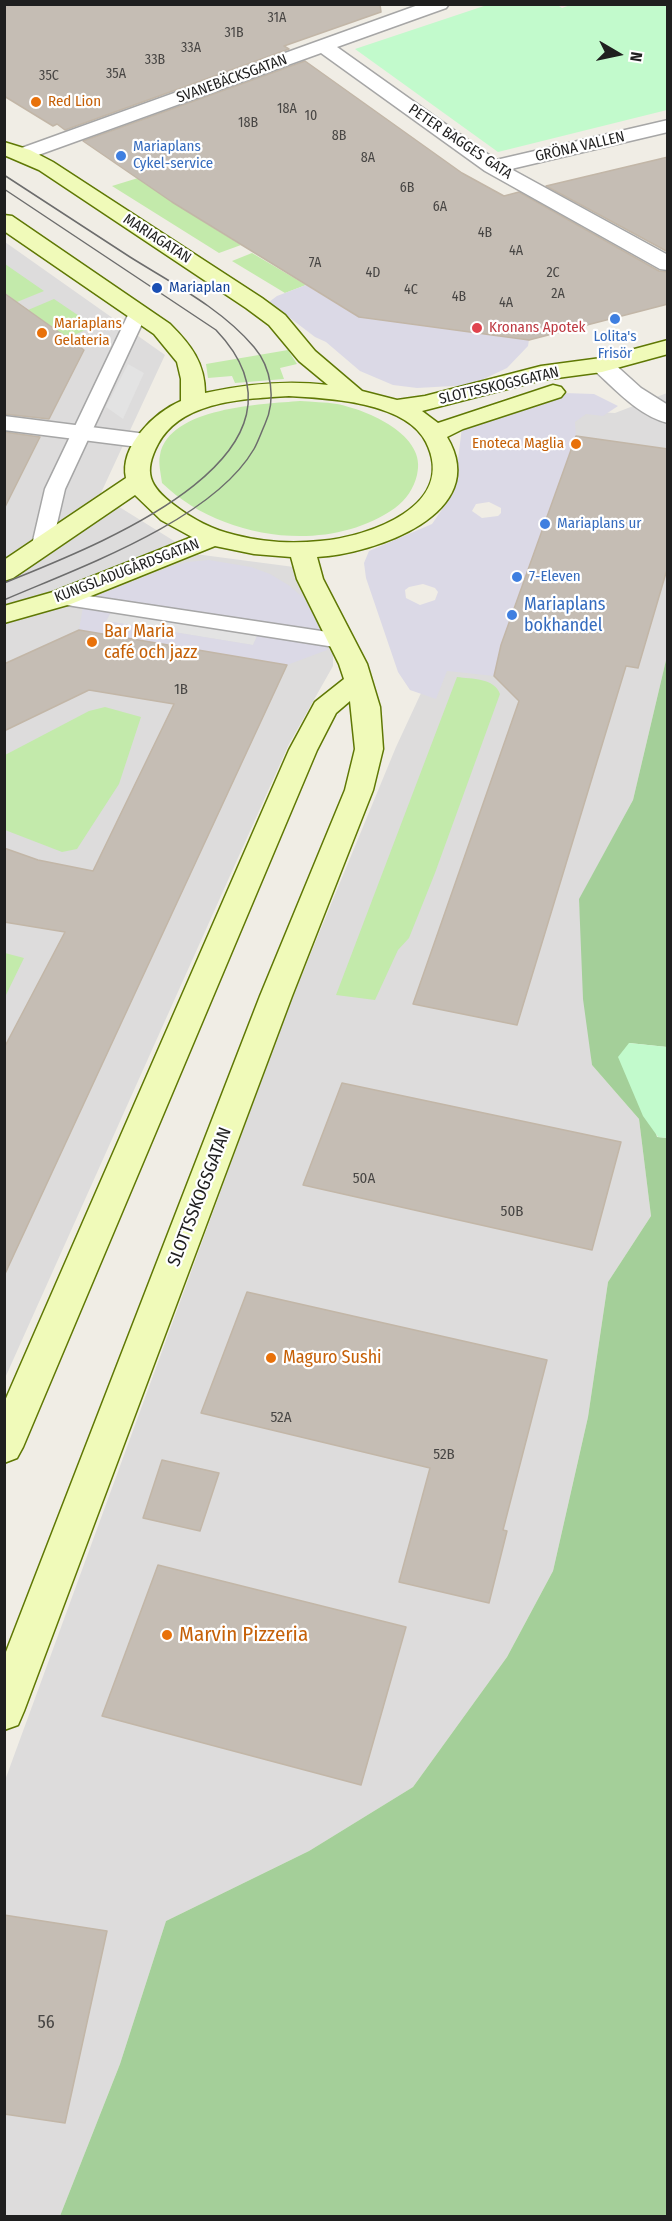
<!DOCTYPE html>
<html>
<head>
<meta charset="utf-8">
<style>
  body { margin:0 }
  #map { position:relative; width:672px; height:2221px; overflow:hidden; background:#f0ede5; font-family:"Fira Sans Condensed",sans-serif }
  canvas { display:block }
  .frame { position:absolute; inset:0; border:6px solid #1f1f1f; pointer-events:none }
  .north { position:absolute; left:588px; top:24px; width:60px; height:60px; -webkit-text-stroke:4px #fff; paint-order:stroke; rotate:99deg; font-size:16px; font-weight:700; line-height:24px; text-align:center; color:#1f1f1f }
  .north::after { content:''; display:block; margin:auto; width:21px; height:27px; background:#1f1f1f; clip-path:polygon(50% 0,100% 100%,50% 72%,0 100%) }
</style>
</head>
<body>
<div id="map">
<canvas width="672" height="2221"></canvas>
<div class="frame"></div>
<div class="north">N</div>
</div>
<script>
const g = document.querySelector('canvas').getContext('2d');
g.lineJoin = 'round';
function fill(path, color) {
  g.fillStyle = color;
  g.fill(path, 'evenodd');
}
function strokePath(path, color, width, dash) {
  g.strokeStyle = color;
  g.lineWidth = width;
  g.lineCap = dash ? 'butt' : 'round';
  g.setLineDash(dash || []);
  g.stroke(path);
}
function drawText(font, color, halo, rows, align = 'center') {
  g.font = font + ' "Fira Sans Condensed",sans-serif';
  g.lineWidth = 4.5;
  g.setLineDash([]);
  g.textBaseline = 'middle';
  g.strokeStyle = halo;
  g.fillStyle = color;
  for (const [text, x, y, turn = 0] of rows) {
    g.save();
    g.translate(x, y);
    g.rotate((+turn || 0) * Math.PI / 180);
    g.textAlign = isNaN(turn) ? turn : align;
    if (halo) g.strokeText(text, 0, 0);
    g.fillText(text, 0, 0);
    g.restore();
  }
}
const residential = new Path2D(`
  M5,242L165,355L100,495L195,554L294,567L333,632V666L289,744L5,1378Z
  M667,393V656L633,800L579,900L592,1065L639,1119L651,1216L608,1282L588,1417L553,1571L507,1657L413,1787L309,1851L166,1921L120,2064L60,2216H5L4,1783L284,1018L396,747L493,538L572,411L615,413Z`);
const grass = new Path2D(`
  M138,178L172,202L241,245L219,253L112,186Z
  M252,253L306,285L285,293L232,261Z
  M5,264L44,291L17,302L5,293Z
  M54,299L94,326L68,338L28,310Z
  M288,350L297,364L280,368L284,379L235,383L232,376L208,378L206,364Z
  M300,401C312,402 325,402 337,404C367,410 428,435 417,475C414,488 406,500 395,508C327,556 220,539 162,483C161,474 158,463 160,455C169,407 263,404 300,401Z
  M457,677C471,679 495,678 500,694L435,873L409,938L398,950L375,1000L336,995Z
  M105,707L141,717L119,784L77,849L62,852L5,830V755L89,711Z
  M5,953L24,958L5,997L4,953Z`);
const forest = new Path2D(`
  M667,656V1047L629,1043L657,1137L668,1138L667,2216H60L120,2064L166,1921L309,1851L413,1787L507,1657L553,1571L588,1417L608,1282L651,1216L639,1119L592,1065L583,999L579,899L633,800Z`);
const park = new Path2D(`
  M556,4L562,8L573,4L667,5V110L498,152L355,49L487,5Z
  M629,1043L667,1047V1138L658,1137L643,1116L618,1057Z`);
const parking = new Path2D(`
  M128,364L144,373L123,419L106,407Z
  M111,612L258,635L253,645L106,621Z`);
const plaza = new Path2D(`
  M306,285L359,317L529,340L528,346L507,368L471,385L417,388L393,385L360,371L326,342L315,337L269,302L277,296Z
  M564,393L594,394L618,406L603,416L586,414L575,422L576,436L494,676L447,671L436,699L410,690L398,672L366,578L364,563L369,551L432,524L454,492L462,427ZM489,502L501,508V513L498,516L482,518L472,511L476,504ZM423,584L435,588L438,592L435,600L420,605L406,598L405,590L409,587Z
  M209,560L251,567L270,574L290,586L318,611L330,639L327,650L287,665L79,630L84,601L170,567L187,562ZM111,612L257,635V636L253,645L106,621Z`);
const building = new Path2D(`
  M4,4H380L381,12L284,46L289,49L65,130L57,124L53,126L4,96Z
  M305,61L462,173L504,196L519,192L659,271L668,272V304L529,340L359,317L172,202L83,141Z
  M668,157V252L546,186Z
  M4,293L84,350L49,419L4,414Z
  M4,432L40,437L4,509Z
  M576,436L668,449V566L638,668L626,666L517,1025L413,1004L519,701L494,676L501,645Z
  M79,630L287,665L4,1276V1048L65,932L4,922V848L38,860L93,871L174,704L89,690L4,731V664Z
  M342,1083L621,1142L592,1250L303,1185Z
  M247,1292L547,1360L503,1530L507,1531L489,1603L399,1582L430,1468L201,1413Z
  M162,1460L219,1473L200,1531L143,1518Z
  M158,1565L406,1627L361,1785L102,1716Z
  M4,1915L107,1931L65,2123L4,2114Z`);
const lane = new Path2D(`
  M138,307L144,309L147,313L65,489L52,545L49,549L42,551L35,549L32,545L45,489L129,313L132,309Z
  M62,592L341,634L349,636L352,641L349,646L341,648L54,603L51,598L54,593Z`);
const street = new Path2D(`
  M421,4H449L446,8L337,47L496,160L668,120V132L511,169L668,255V270L660,269L485,171L321,53L30,158H16L13,154L16,150Z
  M602,358L610,360L641,388L668,405V423C639,416 615,389 594,370L590,365L594,360Z
  M4,416L146,434L155,436L158,441L155,446L146,448L4,430Z`);
const secondary = new Path2D(`
  M4,142L30,150L53,162L262,298L285,315L315,351L362,391L397,400L425,396L541,366L601,358L668,340V354L602,372L542,380L422,411L438,423L553,385L561,387L565,392L561,397L463,429L447,437C493,514 373,554 317,557L323,579L367,664L380,707L383,749L373,790L292,996L24,1711L18,1725L4,1730V1657L260,996L345,790L355,749L350,701L336,713L317,750L23,1447L17,1458L4,1463V1403L289,750L315,702L344,679L339,664L297,579L291,557L254,554L215,546L71,604L4,623V606L53,592L192,537L161,520L135,495L13,578L4,581V560L126,478C119,446 155,412 181,401V379L177,362L154,334L4,231V215L12,216L170,324C191,345 205,363 205,393C246,384 286,380 328,385L299,361L269,325L246,308L39,170L4,155ZM289,396C328,398 406,402 426,442C458,506 369,537 320,541C292,544 262,542 235,535C213,530 192,519 174,505C149,486 143,472 158,444C182,400 245,399 289,396Z`);
const tram = new Path2D(`
  M4,175C46,202 88,230 130,257C173,284 221,308 254,347C272,368 276,400 265,424C261,433 258,442 254,449C212,521 78,568 4,600
  M4,189L216,330C336,456 90,548 4,583`);
const markers = [
  [36,102,6,"#e8710a"],
  [121,156,6,"#3f7fe0"],
  [157,288,6,"#1a4fb4"],
  [615,319,6,"#3f7fe0"],
  [477,328,6,"#e0444e"],
  [42,333,6,"#e8710a"],
  [576,444,6,"#e8710a"],
  [545,524,6,"#3f7fe0"],
  [517,577,6,"#3f7fe0"],
  [512,615,6,"#3f7fe0"],
  [92,642,6,"#e8710a"],
  [271,1358,6,"#e8710a"],
  [167,1635,6,"#e8710a"]
];
const farNumbernames = [
  ["31A",277,18],
  ["31B",234,33],
  ["33A",191,48],
  ["33B",155,60],
  ["35A",116,74],
  ["35C",49,76],
  ["18A",287,109],
  ["10",311,116],
  ["18B",248,123],
  ["8B",339,136],
  ["8A",368,158],
  ["6B",407,188],
  ["6A",440,207],
  ["4B",485,233],
  ["4A",516,251],
  ["7A",315,263],
  ["4D",373,273],
  ["2C",553,273],
  ["4C",411,290],
  ["2A",558,294],
  ["4B",459,297],
  ["4A",506,303]
];
const farStreetnames = [
  ["SVANEBÄCKSGATAN",232,79,-20],
  ["PETER BAGGES GATA",460,142,34],
  ["GRÖNA VALLEN",580,147,-13],
  ["MARIAGATAN",157,239,33],
  ["SLOTTSSKOGSGATAN",499,386,-13],
  ["KUNGSLADUGÅRDSGATAN",127,571,-21]
];
const farFoodnames = [
  ["Red Lion",48,102],
  ["Mariaplans",54,324],
  ["Gelateria",54,341],
  ["Enoteca Maglia",564,444,"right"]
];
const farShopnames = [
  ["Mariaplans",133,147],
  ["Cykel-service",133,164],
  ["Lolita's",615,337,"center"],
  ["Frisör",615,354,"center"],
  ["Mariaplans ur",557,524],
  ["7-Eleven",529,577]
];
const farTransitnames = [
  ["Mariaplan",169,288]
];
const farHealthnames = [
  ["Kronans Apotek",489,328]
];
const numberNames = [
  ["1B",181,690],
  ["50A",364,1179],
  ["50B",512,1212],
  ["52A",281,1418],
  ["52B",444,1455]
];
const shopNames = [
  ["Mariaplans",524,605],
  ["bokhandel",524,626]
];
const foodNames = [
  ["Bar Maria",104,632],
  ["café och jazz",104,653],
  ["Maguro Sushi",283,1358]
];
const streetNames = [
  ["SLOTTSSKOGSGATAN",200,1197,-69]
];
const nearNumbernames = [
  ["56",46,2023]
];
const nearFoodnames = [
  ["Marvin Pizzeria",179,1635]
];
fill(residential, '#dddcdc');
fill(grass, '#c3eaab');
fill(forest, '#a4cf99');
fill(park, '#c2facc');
fill(parking, '#e3e3e3');
fill(plaza, '#dbd9e6');
fill(building, '#c5bdb4');
strokePath(building, '#c2b6a7', 1.5);
strokePath(lane, '#a6a6a6', 3);
strokePath(street, '#a6a6a6', 3);
strokePath(secondary, '#5f7804', 3);
fill(lane, '#fff');
fill(street, '#fff');
fill(secondary, '#f0fab9');
strokePath(tram, '#6d6d6d', 1.5);
for (const [x, y, r, color] of markers) {
  const dot = new Path2D();
  dot.arc(x, y, r, 0, 2 * Math.PI);
  g.fillStyle = color;
  g.fill(dot);
  strokePath(dot, '#fff', 2);
}
drawText('14px', '#484644', null, farNumbernames);
drawText('15px', '#1f1f1f', '#fff', farStreetnames);
drawText('15px', '#c56008', '#fff', farFoodnames, 'left');
drawText('15px', '#366cbe', '#fff', farShopnames, 'left');
drawText('15px', '#164399', '#fff', farTransitnames, 'left');
drawText('15px', '#be3a42', '#fff', farHealthnames, 'left');
drawText('15px', '#484644', null, numberNames);
drawText('18px', '#366cbe', '#fff', shopNames, 'left');
drawText('18px', '#c56008', '#fff', foodNames, 'left');
drawText('18px', '#1f1f1f', '#fff', streetNames);
drawText('18px', '#484644', null, nearNumbernames);
drawText('21px', '#c56008', '#fff', nearFoodnames, 'left');
</script>
</body>
</html>
